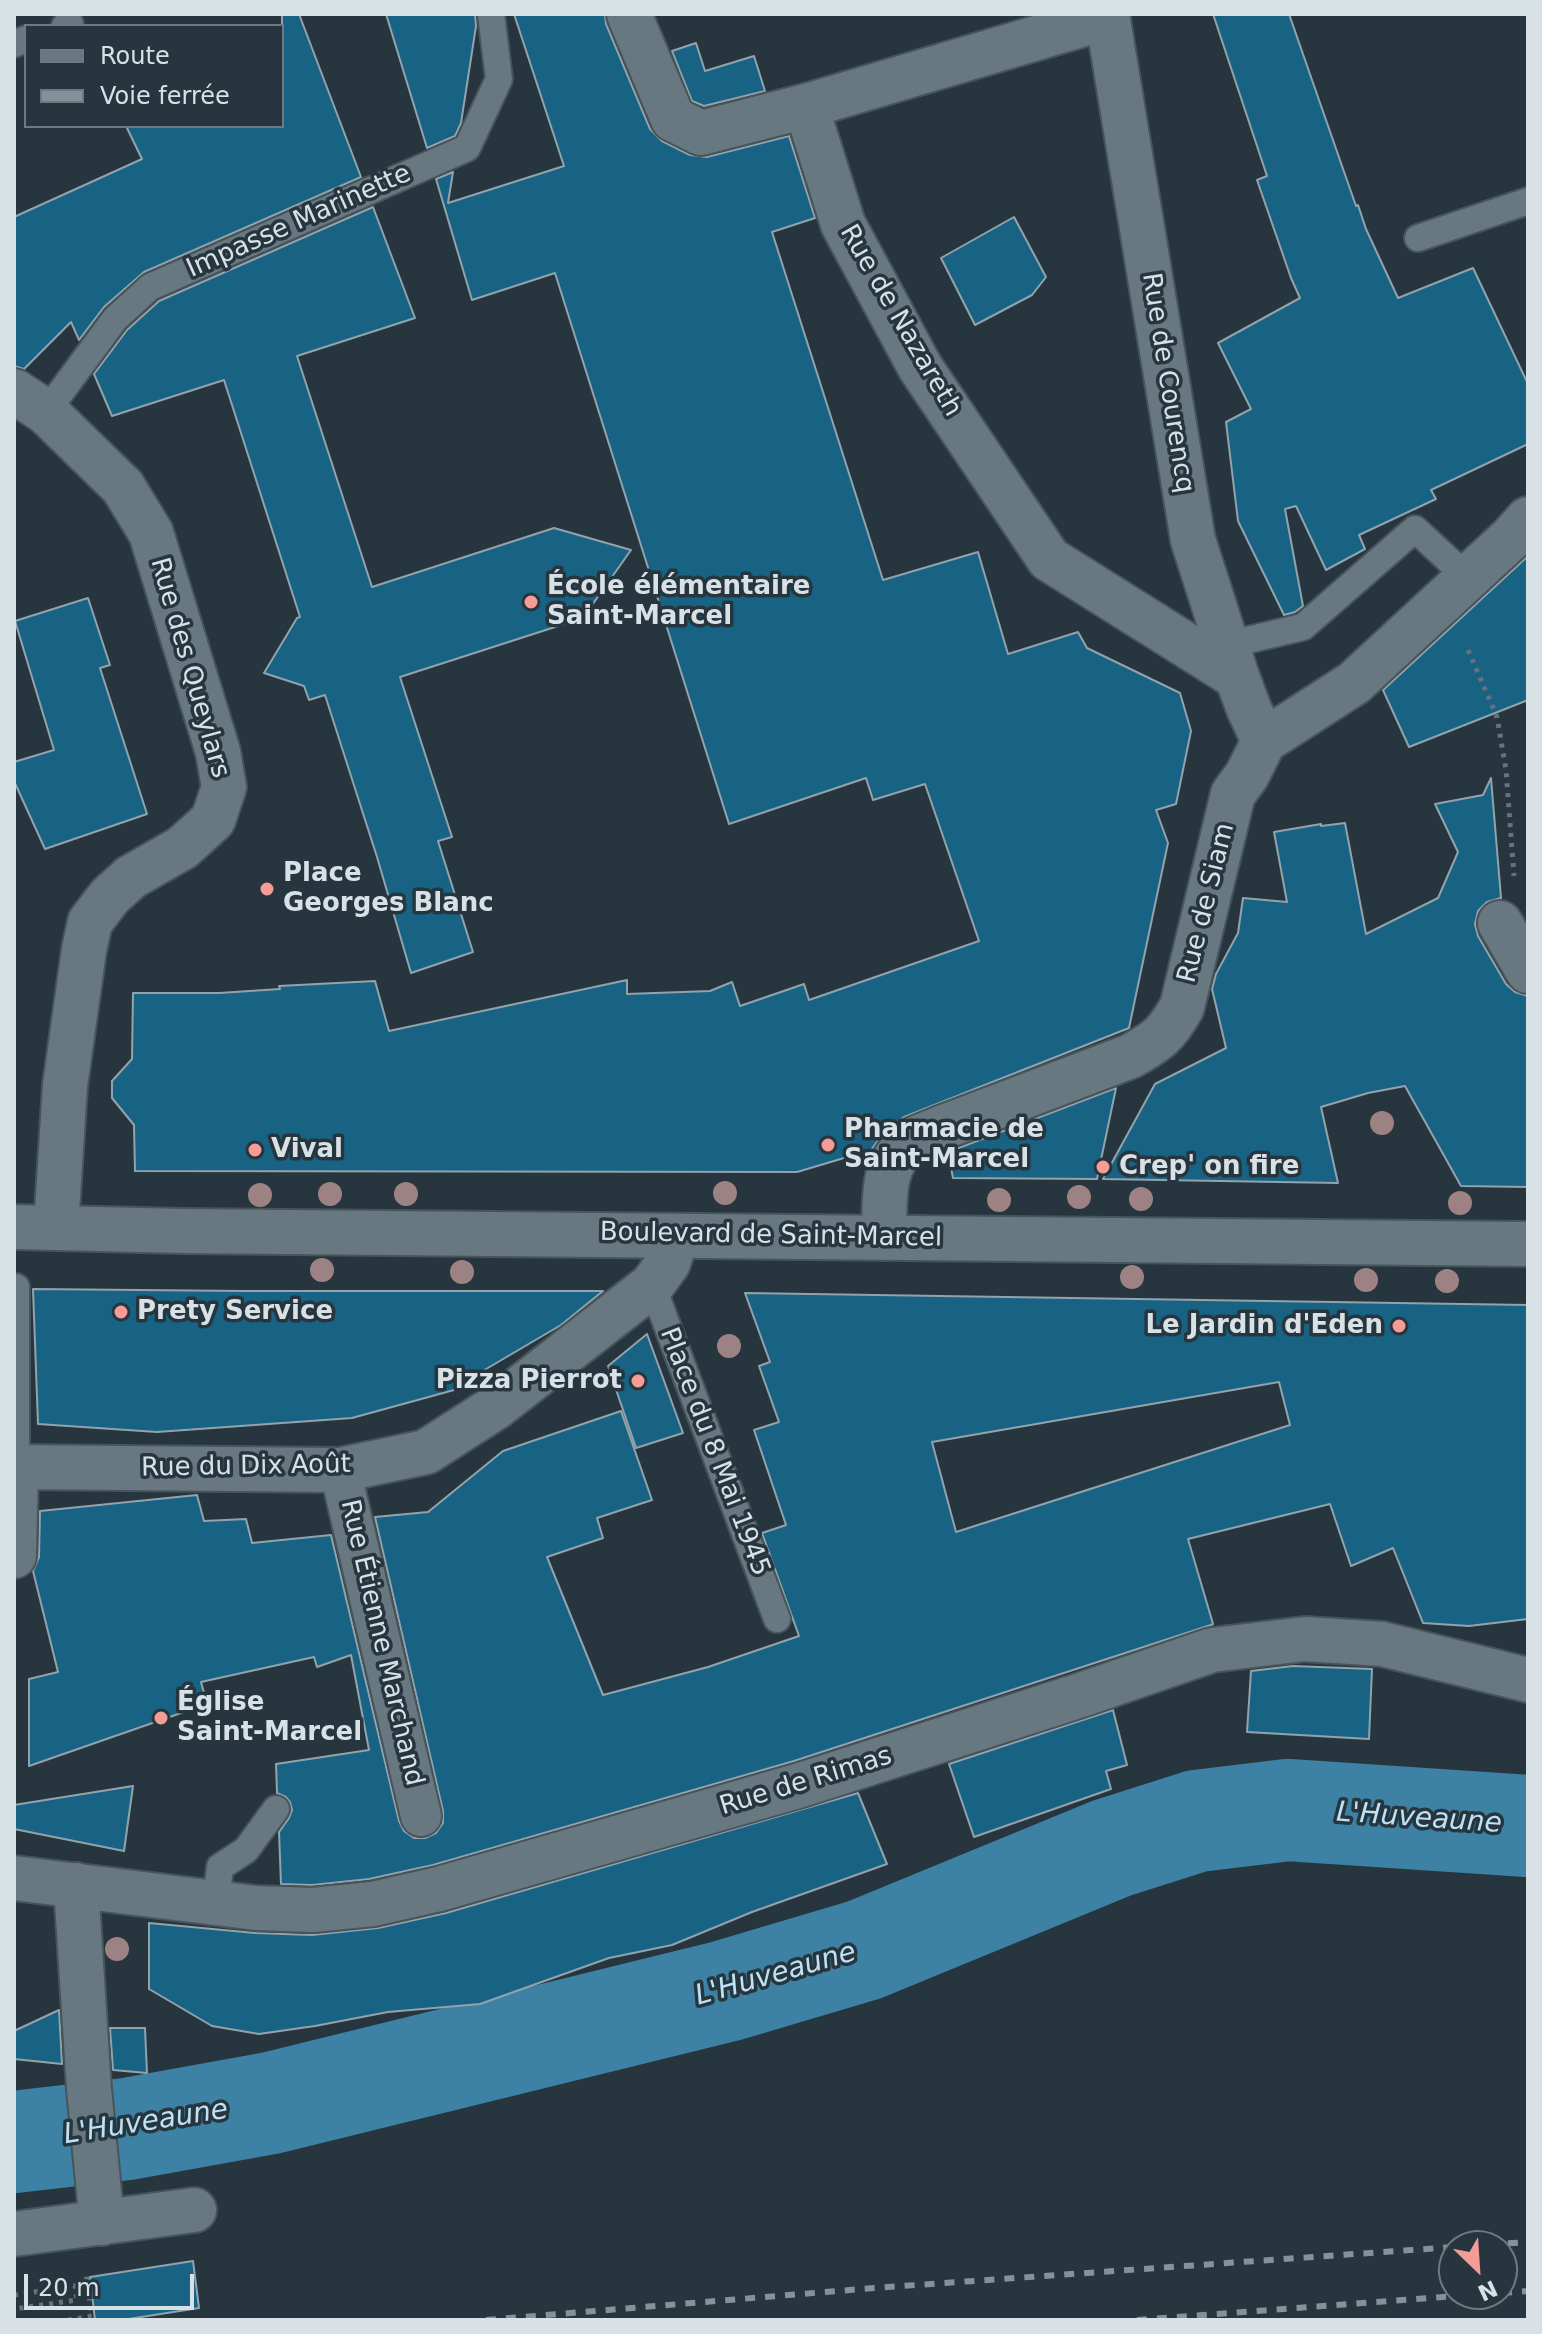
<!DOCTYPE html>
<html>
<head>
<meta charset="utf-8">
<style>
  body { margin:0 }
  #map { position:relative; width:1542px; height:2334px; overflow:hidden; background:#27363e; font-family:"DejaVu Sans",sans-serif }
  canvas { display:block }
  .frame { position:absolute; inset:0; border:16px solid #d8e1e6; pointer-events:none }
  .legend { position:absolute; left:24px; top:24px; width:260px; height:104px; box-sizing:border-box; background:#27363e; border:2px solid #6e7a81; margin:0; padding:10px 14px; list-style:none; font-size:24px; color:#d8e1e6 }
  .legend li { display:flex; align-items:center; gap:16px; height:40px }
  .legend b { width:40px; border:2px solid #6e7a81 }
  .north { position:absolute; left:1438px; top:2230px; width:80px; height:80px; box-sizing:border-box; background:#27363e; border:2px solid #6e7a81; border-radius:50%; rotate:155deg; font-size:22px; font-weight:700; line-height:32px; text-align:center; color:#d8e1e6 }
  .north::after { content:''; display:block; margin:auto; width:28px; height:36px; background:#f59c96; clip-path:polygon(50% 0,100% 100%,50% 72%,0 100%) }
  .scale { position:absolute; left:24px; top:2274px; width:170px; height:36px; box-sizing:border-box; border:4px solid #d8e1e6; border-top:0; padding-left:10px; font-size:24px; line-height:28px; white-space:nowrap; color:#d8e1e6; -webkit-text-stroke:6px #27363e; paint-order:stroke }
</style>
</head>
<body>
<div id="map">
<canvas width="1542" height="2334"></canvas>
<div class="frame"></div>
<ul class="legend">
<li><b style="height:10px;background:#677881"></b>Route</li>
<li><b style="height:10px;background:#869299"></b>Voie ferrée</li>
</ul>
<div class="north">N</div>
<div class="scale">20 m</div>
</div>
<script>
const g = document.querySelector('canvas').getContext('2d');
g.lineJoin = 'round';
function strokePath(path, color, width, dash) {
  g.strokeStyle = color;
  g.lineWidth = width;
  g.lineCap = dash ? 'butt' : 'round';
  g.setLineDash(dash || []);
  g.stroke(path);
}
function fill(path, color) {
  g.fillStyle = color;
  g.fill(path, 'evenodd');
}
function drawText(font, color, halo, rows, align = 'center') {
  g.font = font + ' "DejaVu Sans",sans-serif';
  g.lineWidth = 7;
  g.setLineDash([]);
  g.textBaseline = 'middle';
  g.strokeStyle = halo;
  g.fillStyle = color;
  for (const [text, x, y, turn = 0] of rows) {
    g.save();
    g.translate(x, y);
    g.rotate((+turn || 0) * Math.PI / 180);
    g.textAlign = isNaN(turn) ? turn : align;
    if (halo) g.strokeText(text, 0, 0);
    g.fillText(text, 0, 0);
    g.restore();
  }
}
const river = new Path2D(`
  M14,2142L127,2129L271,2103L726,1991L864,1950L1112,1848L1197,1821L1288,1810L1528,1826`);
const building = new Path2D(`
  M282,14H299L361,177L144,272L104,307L79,340L71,322L24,369L14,366V217L142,159L126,126H282Z
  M386,14H475L476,26L461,123L455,136L427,148Z
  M514,14H605L606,24L650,129L662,141L690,155L707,157L789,136L815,218L772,232L883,580L978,552L1008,654L1078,632L1087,648L1180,693L1191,731L1176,804L1156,810L1168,843L1129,1028L904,1117L884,1132L871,1150L797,1172L135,1171L134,1125L112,1098V1081L132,1059L133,993H219L280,989L279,986L375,981L389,1031L627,980V994L710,991L732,982L740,1006L804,984L809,1000L979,941L925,784L873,800L866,778L729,824L555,273L472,300L436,179L453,172L448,203L564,166Z
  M1213,14H1289L1356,206L1358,205L1366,229L1398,298L1473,268L1528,384V444L1431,490L1436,499L1359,535L1365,549L1326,570L1296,506L1285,509L1303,606L1295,612L1284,615L1238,521L1226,422L1251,409L1218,343L1300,298L1291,278L1257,180L1267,176Z
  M696,43L705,71L754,56L765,91L704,106L692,101L672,51Z
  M373,207L415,318L297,356L372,587L554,528L631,550L583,618L400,677L452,837L438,841L473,952L411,973L377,857L325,695L309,700L304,686L264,673L297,618L300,617L224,380L112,416L94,374L127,330L159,301Z
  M1014,217L1046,277L1032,295L975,325L941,258Z
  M1528,556V700L1409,747L1383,690Z
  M88,598L110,665L100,668L147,814L45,849L14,781V762L54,750L15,621Z
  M1491,778L1501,898L1487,902L1478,911L1475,924L1478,936L1506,984L1515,992L1528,996V1187L1461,1186L1405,1086L1368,1093L1321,1107L1338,1183L1103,1179L1155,1084L1226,1048L1212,989L1216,974L1238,933L1243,898L1287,902L1274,832L1321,824V826L1345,823L1366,934L1438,898L1458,852L1435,804L1483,795Z
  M1116,1088L1097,1179L953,1178L948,1152Z
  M33,1289L244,1291H603L561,1325L464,1382L465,1387L352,1418L157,1432L38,1424Z
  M745,1293L1528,1305V1619L1469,1626L1423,1623L1393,1548L1351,1566L1330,1504L1188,1539L1213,1624L1211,1625L794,1761L433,1865L369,1879L312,1885L281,1884L279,1832L289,1818L292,1810L290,1802L286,1797L277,1793L276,1764L369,1750L351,1655L317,1667L314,1657L201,1682L207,1704L29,1766V1679L58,1672L33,1571L39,1557L40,1511L197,1495L204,1521L246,1519L252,1543L331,1535L399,1821L404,1831L414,1838H425L436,1833L443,1823V1811L375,1517L428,1512L503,1451L621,1411L652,1500L597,1518L603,1538L547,1557L603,1695L708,1667L799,1636L762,1533L786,1525L754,1430L779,1422L759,1366L770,1362ZM1279,1382L1290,1425L956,1532L932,1442Z
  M647,1334L683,1433L636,1448L608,1366Z
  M1293,1666L1372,1669L1369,1739L1247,1732L1251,1671Z
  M1113,1710L1127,1765L1106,1771L1111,1789L974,1837L949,1764Z
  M133,1786L124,1851L14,1829V1805Z
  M858,1793L887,1864L752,1912L672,1945L609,1958L480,2004L388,2012L315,2026L259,2034L212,2026L149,1989V1923L255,1933L312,1935L378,1928L446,1913Z
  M59,2010L62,2064L14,2059V2031Z
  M110,2028H145L147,2073L113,2070Z
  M193,2261L199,2308L122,2320H95L90,2277Z`);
const path = new Path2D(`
  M1468,650L1497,717L1506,770L1514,876
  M14,2295L75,2286L77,2300L14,2309
  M68,2320L92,2316L86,2275`);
const service = new Path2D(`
  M65,26L70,24
  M14,44L26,39
  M1418,238L1528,201
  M46,412L115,319L150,287L467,148L499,79L491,14
  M1226,645L1303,627L1415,529L1467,577
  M652,1285L777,1619
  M16,1287V1467
  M216,1902L220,1867L246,1850L276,1809`);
const pedestrian = new Path2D(`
  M340,1470L421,1816`);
const minor = new Path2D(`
  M629,14L673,119L701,133L806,106
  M1107,14L1193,540L1237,677L1249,709L1264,741
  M1108,17L806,106L843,224L920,367L1049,559L1237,677
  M14,391L46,412L123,487L151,533L218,752L224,787L213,820L182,848L131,877L110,896L90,922L84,950L65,1086L56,1228
  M1500,923L1528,971
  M884,1238C885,1204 880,1163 911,1141C920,1136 932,1132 941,1128L1131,1056C1159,1040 1166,1035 1182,1007L1233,794L1247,775L1264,741L1354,683L1511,538L1528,519
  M14,1556L16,1467L340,1470L426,1452L496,1407L652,1285L668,1263L677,1236
  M14,1878L256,1908L313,1910L373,1904L439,1889L801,1785L1078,1696L1212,1650L1305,1639L1382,1644L1528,1680
  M76,1885L89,2089L102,2223
  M14,2234L194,2210`);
const tertiary = new Path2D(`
  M14,1227L183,1231L1528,1244`);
const rail = new Path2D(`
  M1468,2246L1528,2242
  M1502,2293L1528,2291
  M486,2320L874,2288L1454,2247
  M1137,2320L1483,2294`);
const trees = [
  [1382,1123],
  [725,1193],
  [330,1194],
  [406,1194],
  [260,1195],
  [1079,1197],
  [1141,1199],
  [999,1200],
  [1460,1203],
  [322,1270],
  [462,1272],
  [1132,1277],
  [1366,1280],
  [1447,1281],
  [729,1346],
  [117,1949]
];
const markers = [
  [531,602,8,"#f59c96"],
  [267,889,8,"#f59c96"],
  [828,1145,8,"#f59c96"],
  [255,1150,8,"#f59c96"],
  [1103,1167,8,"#f59c96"],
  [121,1312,8,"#f59c96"],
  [1399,1326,8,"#f59c96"],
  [638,1381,8,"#f59c96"],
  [161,1718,8,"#f59c96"]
];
const streetNames = [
  ["Impasse Marinette",299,222,-24],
  ["Rue de Nazareth",900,321,60],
  ["Rue de Courencq",1167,383,81],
  ["Rue des Queylars",189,668,74],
  ["Rue de Siam",1207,903,-76],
  ["Boulevard de Saint-Marcel",771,1236,1],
  ["Place du 8 Mai 1945",714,1452,69],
  ["Rue du Dix Août",246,1467,-1],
  ["Rue Étienne Marchand",381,1643,77],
  ["Rue de Rimas",806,1782,-17]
];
const poiNames = [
  ["École élémentaire",547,587],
  ["Saint-Marcel",547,617],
  ["Place",283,874],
  ["Georges Blanc",283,904],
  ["Pharmacie de",844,1130],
  ["Saint-Marcel",844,1160],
  ["Vival",271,1150],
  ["Crep' on fire",1119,1167],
  ["Prety Service",137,1312],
  ["Le Jardin d'Eden",1383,1326,"right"],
  ["Pizza Pierrot",622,1381,"right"],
  ["Église",177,1703],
  ["Saint-Marcel",177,1733]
];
const waterNames = [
  ["L'Huveaune",1419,1819,4],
  ["L'Huveaune",776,1975,-16],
  ["L'Huveaune",146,2123,-9]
];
strokePath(river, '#3d82a4', 102);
fill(building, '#186383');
strokePath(building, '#92a3ad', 2);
strokePath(service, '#47545a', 30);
strokePath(pedestrian, '#47545a', 44);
strokePath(minor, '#47545a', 48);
strokePath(tertiary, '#47545a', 48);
strokePath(path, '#66737a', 5, [4, 6]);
strokePath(service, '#677881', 26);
strokePath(pedestrian, '#677881', 40);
strokePath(minor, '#677881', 44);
strokePath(tertiary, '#677881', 44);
strokePath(rail, '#869299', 6, [10, 10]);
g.fillStyle = '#9d8284';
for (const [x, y] of trees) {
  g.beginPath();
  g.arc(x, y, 12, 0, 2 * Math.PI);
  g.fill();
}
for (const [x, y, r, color] of markers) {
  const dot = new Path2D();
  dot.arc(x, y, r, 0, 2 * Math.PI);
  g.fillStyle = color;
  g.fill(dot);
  strokePath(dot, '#27363e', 3);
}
drawText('26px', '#d8e1e6', '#27363e', streetNames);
drawText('bold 26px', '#d8e1e6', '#27363e', poiNames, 'left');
drawText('italic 28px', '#bde1f5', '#27363e', waterNames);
</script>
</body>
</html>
